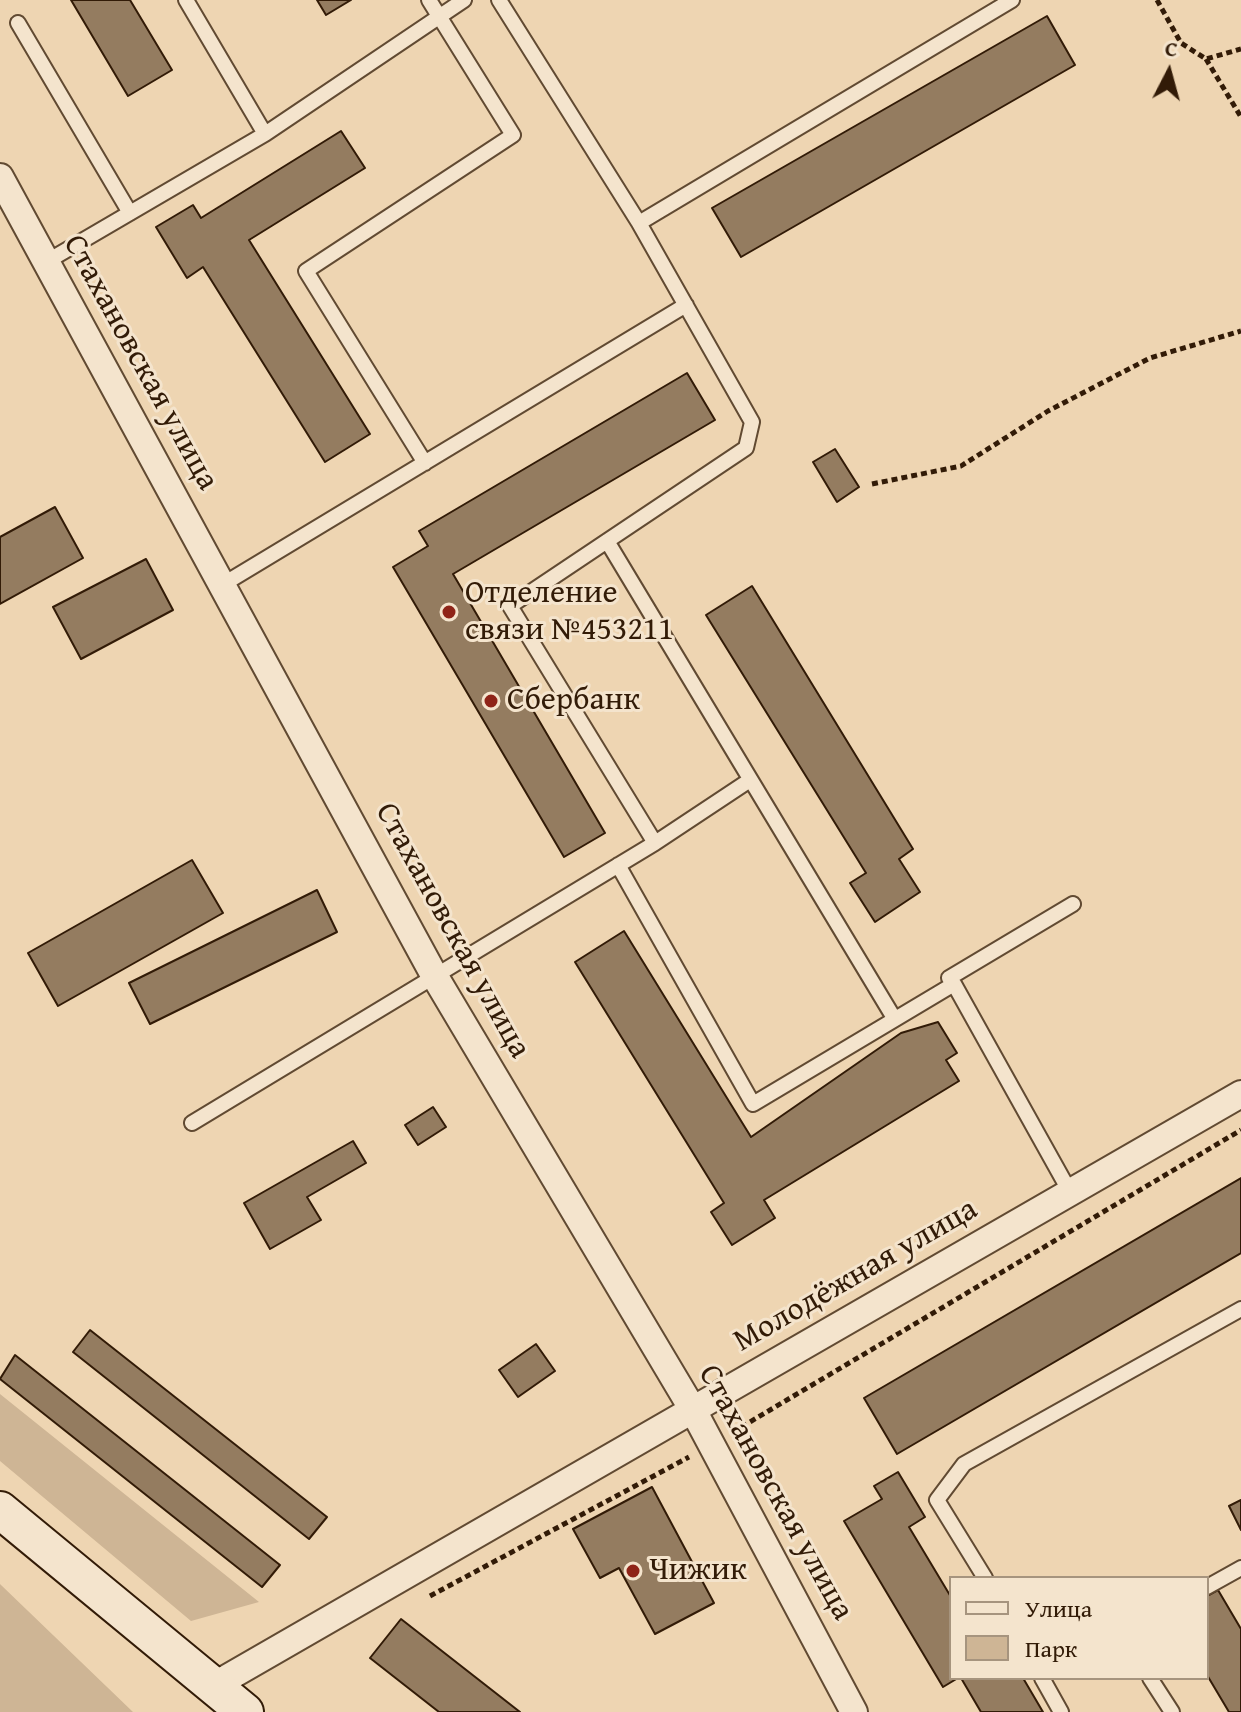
<!DOCTYPE html>
<html>
<head>
<meta charset="utf-8">
<style>
  body { margin:0 }
  #map { position:relative; width:1241px; height:1712px; overflow:hidden; background:#eed5b2; font-family:"Gentium Book Plus",serif }
  canvas { display:block }
  .legend { position:absolute; left:949px; top:1576px; width:260px; height:104px; box-sizing:border-box; background:#f4e4cd; border:2px solid #a6947e; margin:0; padding:10px 14px; list-style:none; font-size:24px; color:#321b07 }
  .legend li { display:flex; align-items:center; gap:16px; height:40px }
  .legend b { width:40px; border:2px solid #a6947e }
  .north { position:absolute; left:1129px; top:32px; width:80px; height:80px; -webkit-text-stroke:6px #f4e4cd; paint-order:stroke; rotate:6deg; font-size:22px; font-weight:700; line-height:32px; text-align:center; color:#321b07 }
  .north::after { content:''; display:block; margin:auto; width:28px; height:36px; background:#321b07; clip-path:polygon(50% 0,100% 100%,50% 72%,0 100%) }
</style>
</head>
<body>
<div id="map">
<canvas width="1241" height="1712"></canvas>
<ul class="legend">
<li><b style="height:10px;background:#f4e4cd"></b>Улица</li>
<li><b style="height:22px;background:#ceb595"></b>Парк</li>
</ul>
<div class="north">С</div>
</div>
<script>
const g = document.querySelector('canvas').getContext('2d');
g.lineJoin = 'round';
function fill(path, color) {
  g.fillStyle = color;
  g.fill(path, 'evenodd');
}
function strokePath(path, color, width, dash) {
  g.strokeStyle = color;
  g.lineWidth = width;
  g.lineCap = dash ? 'butt' : 'round';
  g.setLineDash(dash || []);
  g.stroke(path);
}
function drawText(font, color, halo, rows, align = 'center') {
  g.font = font + ' "Gentium Book Plus",serif';
  g.lineWidth = 6;
  g.setLineDash([]);
  g.textBaseline = 'middle';
  g.strokeStyle = halo;
  g.fillStyle = color;
  for (const [text, x, y, turn = 0] of rows) {
    g.save();
    g.translate(x, y);
    g.rotate((+turn || 0) * Math.PI / 180);
    g.textAlign = isNaN(turn) ? turn : align;
    if (halo) g.strokeText(text, 0, 0);
    g.fillText(text, 0, 0);
    g.restore();
  }
}
const green = new Path2D(`
  M0,1394L259,1602L191,1621L0,1461Z
  M0,1584L1,1585L133,1712H0Z`);
const building = new Path2D(`
  M71,0H130L172,70L128,96Z
  M317,0H351L326,15Z
  M1047,16L1075,65L741,257L712,208Z
  M341,131L365,168L249,240L370,434L325,462L203,267L187,278L156,227L193,205L201,218Z
  M687,373L715,420L453,574L605,833L564,857L393,567L428,546L419,531Z
  M835,449L859,487L837,502L813,462Z
  M55,507L83,558L0,604V537Z
  M146,559L173,610L81,659L53,607Z
  M752,586L913,849L899,859L920,892L875,922L850,883L866,873L706,615Z
  M192,860L223,913L58,1006L28,953Z
  M317,890L337,932L150,1024L129,983Z
  M624,931L751,1137L901,1033L938,1022L957,1053L946,1060L959,1081L764,1200L775,1218L732,1245L711,1212L724,1203L575,962Z
  M433,1107L446,1127L418,1145L405,1125Z
  M353,1141L366,1163L307,1197L321,1220L270,1249L244,1203Z
  M1241,1178V1253L897,1454L864,1398Z
  M90,1330L327,1517L309,1539L73,1352Z
  M536,1344L555,1371L518,1397L499,1370Z
  M15,1355L280,1565L262,1587L0,1379Z
  M898,1472L925,1517L909,1527L951,1597V1678H958L943,1687L844,1521L882,1499L874,1486Z
  M652,1487L714,1603L655,1634L619,1568L600,1578L573,1529Z
  M1241,1500V1530L1229,1506Z
  M1218,1590L1241,1629V1712H1229L1207,1675V1596Z
  M401,1619L520,1712H439L370,1658Z
  M961,1678H1023L1043,1712H981Z`);
const path = new Path2D(`
  M1157,0L1181,43L1206,59L1241,49
  M1206,59L1241,117
  M872,484L961,466L1048,411L1150,358L1241,331
  M733,1432L1241,1130
  M430,1596L689,1457`);
const service = new Path2D(`
  M186,0L265,134
  M499,0L639,223L752,422L746,448L510,606L655,843
  M18,23L130,213
  M639,223L1012,0
  M46,262L265,134L464,0
  M425,463L306,271L513,135L429,0
  M607,541L894,1018
  M222,585L686,305
  M618,865L753,1104L954,984L1070,1192
  M954,984L949,978L1073,904
  M192,1123L655,843L750,780
  M985,1578L937,1500L964,1464L1241,1309
  M1207,1587L1241,1568
  M1042,1678L1061,1712
  M1150,1678L1172,1712`);
const minor = new Path2D(`
  M0,177L434,975L693,1410L854,1712
  M215,1685L1241,1094`);
const secondary = new Path2D(`
  M0,1510L245,1712`);
const markers = [
  [449,612,8,"#8f2418"],
  [491,701,8,"#8f2418"],
  [633,1571,8,"#8f2418"]
];
const streetNames = [
  ["Стахановская улица",140,363,61],
  ["Стахановская улица",452,931,61],
  ["Молодёжная улица",856,1276,-30],
  ["Стахановская улица",775,1493,61]
];
const poiNames = [
  ["Отделение",465,594],
  ["связи №453211",465,631],
  ["Сбербанк",507,701],
  ["Чижик",649,1571]
];
fill(green, '#ceb595');
fill(building, '#947c60');
strokePath(building, '#321b07', 2);
strokePath(service, '#614a32', 18);
strokePath(minor, '#614a32', 30);
strokePath(secondary, '#321b07', 40);
strokePath(path, '#321b07', 5, [6, 4]);
strokePath(service, '#f4e4cd', 14);
strokePath(minor, '#f4e4cd', 26);
strokePath(secondary, '#f4e4cd', 36);
for (const [x, y, r, color] of markers) {
  const dot = new Path2D();
  dot.arc(x, y, r, 0, 2 * Math.PI);
  g.fillStyle = color;
  g.fill(dot);
  strokePath(dot, '#f4e4cd', 3);
}
drawText('32px', '#321b07', '#f4e4cd', streetNames);
drawText('32px', '#321b07', '#f4e4cd', poiNames, 'left');
</script>
</body>
</html>
